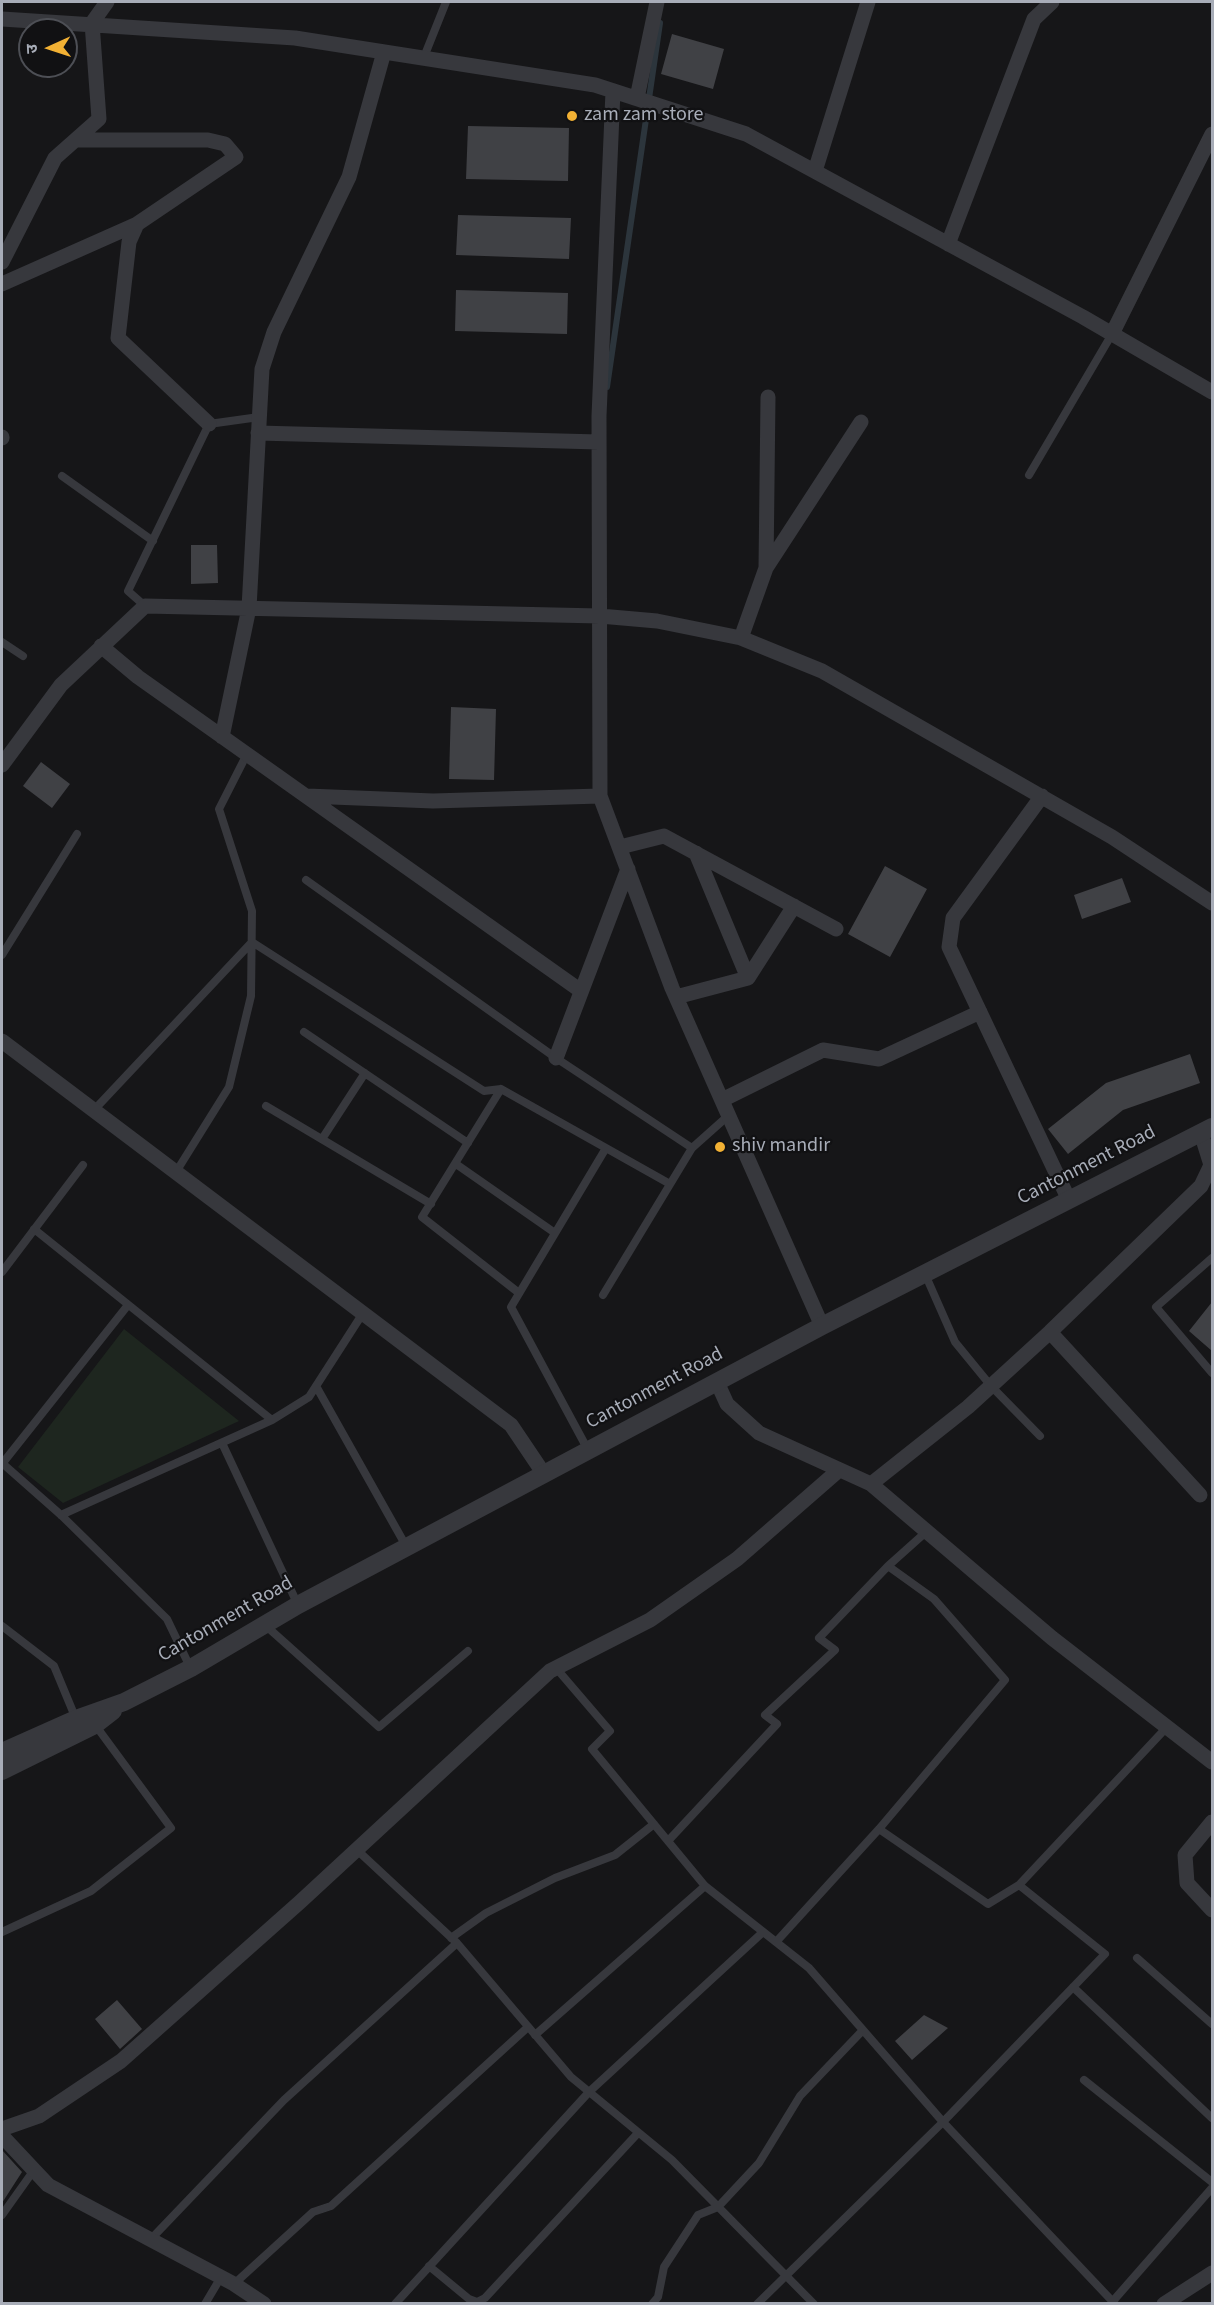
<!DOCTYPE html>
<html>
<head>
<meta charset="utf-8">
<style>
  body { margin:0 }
  #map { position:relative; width:1214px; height:2305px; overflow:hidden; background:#161618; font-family:"Source Sans 3","Noto Sans Devanagari",sans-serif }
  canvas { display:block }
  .frame { position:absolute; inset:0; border:3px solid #a8adb8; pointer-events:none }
  .north { position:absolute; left:18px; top:18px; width:60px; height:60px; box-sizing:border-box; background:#111113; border:2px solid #4d4f55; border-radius:50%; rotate:267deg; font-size:16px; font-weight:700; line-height:24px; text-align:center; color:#a8adb8 }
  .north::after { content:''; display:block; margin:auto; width:21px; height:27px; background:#f2b134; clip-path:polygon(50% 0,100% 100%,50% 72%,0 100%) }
</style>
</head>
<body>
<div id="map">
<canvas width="1214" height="2305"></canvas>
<div class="frame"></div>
<div class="north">उ</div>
</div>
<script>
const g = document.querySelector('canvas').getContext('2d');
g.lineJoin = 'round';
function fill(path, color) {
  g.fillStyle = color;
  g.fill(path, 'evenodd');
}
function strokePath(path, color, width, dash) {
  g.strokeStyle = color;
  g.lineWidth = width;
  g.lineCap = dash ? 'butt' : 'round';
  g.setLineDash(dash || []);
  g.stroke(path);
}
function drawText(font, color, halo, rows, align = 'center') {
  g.font = font + ' "Source Sans 3",sans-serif';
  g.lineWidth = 4.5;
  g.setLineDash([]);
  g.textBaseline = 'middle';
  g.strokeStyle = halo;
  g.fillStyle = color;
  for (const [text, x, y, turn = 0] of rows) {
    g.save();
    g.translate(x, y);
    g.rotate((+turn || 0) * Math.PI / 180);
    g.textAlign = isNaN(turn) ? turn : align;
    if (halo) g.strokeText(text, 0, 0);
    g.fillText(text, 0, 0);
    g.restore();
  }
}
const green = new Path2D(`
  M124,1329L239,1421L63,1503L18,1467Z`);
const stream = new Path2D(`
  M607,387L660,23`);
const building = new Path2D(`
  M672,34L724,49L713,89L661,74Z
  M468,126L569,128L568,181L466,179Z
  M458,215L571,218L569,259L456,255Z
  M456,290L568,293L567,334L455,331Z
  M191,545H217L218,583L191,584Z
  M451,707L496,709L494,780L449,779Z
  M41,762L70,784L52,808L23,786Z
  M885,866L927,889L890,957L848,934Z
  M1122,878L1131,902L1082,919L1074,895Z
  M1190,1054L1200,1083L1123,1110L1068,1154L1048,1129L1106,1083Z
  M1212,1302V1351L1189,1331Z
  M117,2000L142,2029L120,2049L95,2019Z
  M924,2015L948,2028L912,2060L895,2041Z
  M2,2150L22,2172L2,2203Z`);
const service = new Path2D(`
  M424,57L446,2
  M1029,475L1112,334
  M62,476L153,541
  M145,606L128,591L209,424L259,417
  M2,642L23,656
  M306,880L556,1058L692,1148
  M2,955L77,834
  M304,1032L468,1143
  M501,1089L422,1217L519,1293
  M266,1106L431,1204
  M94,1110L252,942L484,1091L501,1089L670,1184
  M322,1139L365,1073
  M456,1164L555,1233
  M176,1172L229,1087L251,996L252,911L219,809L247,754
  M34,1229L272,1420
  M1212,1258L1156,1307L1212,1373
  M2,1272L83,1165
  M925,1274L955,1342L991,1386L1040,1436
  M603,1295L692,1148L729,1115
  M316,1386L406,1546
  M222,1443L298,1605
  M588,1450L511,1307L606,1148
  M2,1463L61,1515L167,1619L190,1667
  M2,1464L128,1305
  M61,1515L272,1420L309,1397L363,1313
  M265,1625L379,1727L468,1651
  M2,1626L54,1666L76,1719
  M556,1668L610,1731L592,1749L705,1886L809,1968L943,2122L1115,2304
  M879,1829L988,1904L1019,1885L1167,1727
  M668,1841L777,1724L765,1715L835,1650L819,1638L888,1566L926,1532
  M357,1850L457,1943L571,2077L672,2160L814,2304
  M2,1932L91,1891L171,1828L96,1726
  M451,1938L486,1913L555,1878L615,1855L654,1824
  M776,1942L879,1829L1005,1680L934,1599L888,1566
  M1137,1958L1212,2024
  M1073,1987L1212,2118
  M535,2035L705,1886
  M1084,2080L1212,2182
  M2,2215L34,2170
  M151,2239L284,2100L457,1943
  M429,2266L469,2299L477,2302L485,2298L638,2133
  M234,2284L313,2212L331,2206L528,2027
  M1113,2301L1212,2188
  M205,2304L221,2277
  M395,2304L589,2092L763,1932
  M652,2304L658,2297L664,2267L698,2215L718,2207L759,2163L800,2096L863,2030
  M757,2304L943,2122L1105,1954L1019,1885`);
const minor = new Path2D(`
  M2,19L295,38L595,85L746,134L1083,317L1212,392
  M613,91L599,416L600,796L672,988L822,1326
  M637,98L657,2
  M76,140H208L225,144L236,157L137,224L129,242L118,338L209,424
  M815,171L868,2
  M948,244L1034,19L1052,2
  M2,262L55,158L99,119L92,23L107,2
  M2,284L137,224
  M1112,334L1212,134
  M258,433L599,442
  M2,438V437
  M766,568L861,422
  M741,638L766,568L768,397
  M101,646L138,677L581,991
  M222,737L249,608L262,369L274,332L349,177L384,52
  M2,765L61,685L145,606L600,616L657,621L741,638L822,671L1112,837L1212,903
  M307,796L433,801L600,796
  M1042,796L953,918L949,947L1069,1200
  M620,847L664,836L836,929
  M748,978L794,906
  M676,997L748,978L696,853
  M2,1041L511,1425L544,1474
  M556,1058L628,869
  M722,1100L823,1050L879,1059L980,1012
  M1050,1332L1200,1495
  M717,1382L727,1404L759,1433L871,1484L1052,1638L1212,1762
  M871,1484L968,1407L1050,1332L1201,1186L1211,1165L1201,1133
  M1212,1822L1185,1855L1187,1883L1212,1910
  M2,2129L39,2116L121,2061L300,1902L550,1671L650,1620L737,1559L839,1470
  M2,2136L48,2185L234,2284L264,2304
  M1164,2304L1212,2273`);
const tertiary = new Path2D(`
  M2,1752L76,1719L124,1702L191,1668L298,1605L822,1326L1212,1127
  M2,1771L95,1725L113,1711`);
const markers = [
  [572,116,6,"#f2b134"],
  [720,1147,6,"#f2b134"]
];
const poiNames = [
  ["zam zam store",584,116],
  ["shiv mandir",732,1147]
];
const streetNames = [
  ["Cantonment Road",1087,1166,-27],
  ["Cantonment Road",655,1389,-28],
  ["Cantonment Road",226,1620,-30]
];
fill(green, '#1e261f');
strokePath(stream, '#2c353c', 6);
fill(building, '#404145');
strokePath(service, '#37383d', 8);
strokePath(minor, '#37383d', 15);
strokePath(tertiary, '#37383d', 18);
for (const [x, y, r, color] of markers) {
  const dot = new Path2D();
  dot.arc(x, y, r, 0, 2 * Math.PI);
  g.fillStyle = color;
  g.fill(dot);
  strokePath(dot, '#111113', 2);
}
drawText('20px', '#a8adb8', '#111113', poiNames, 'left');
drawText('20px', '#a8adb8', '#111113', streetNames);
</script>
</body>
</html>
